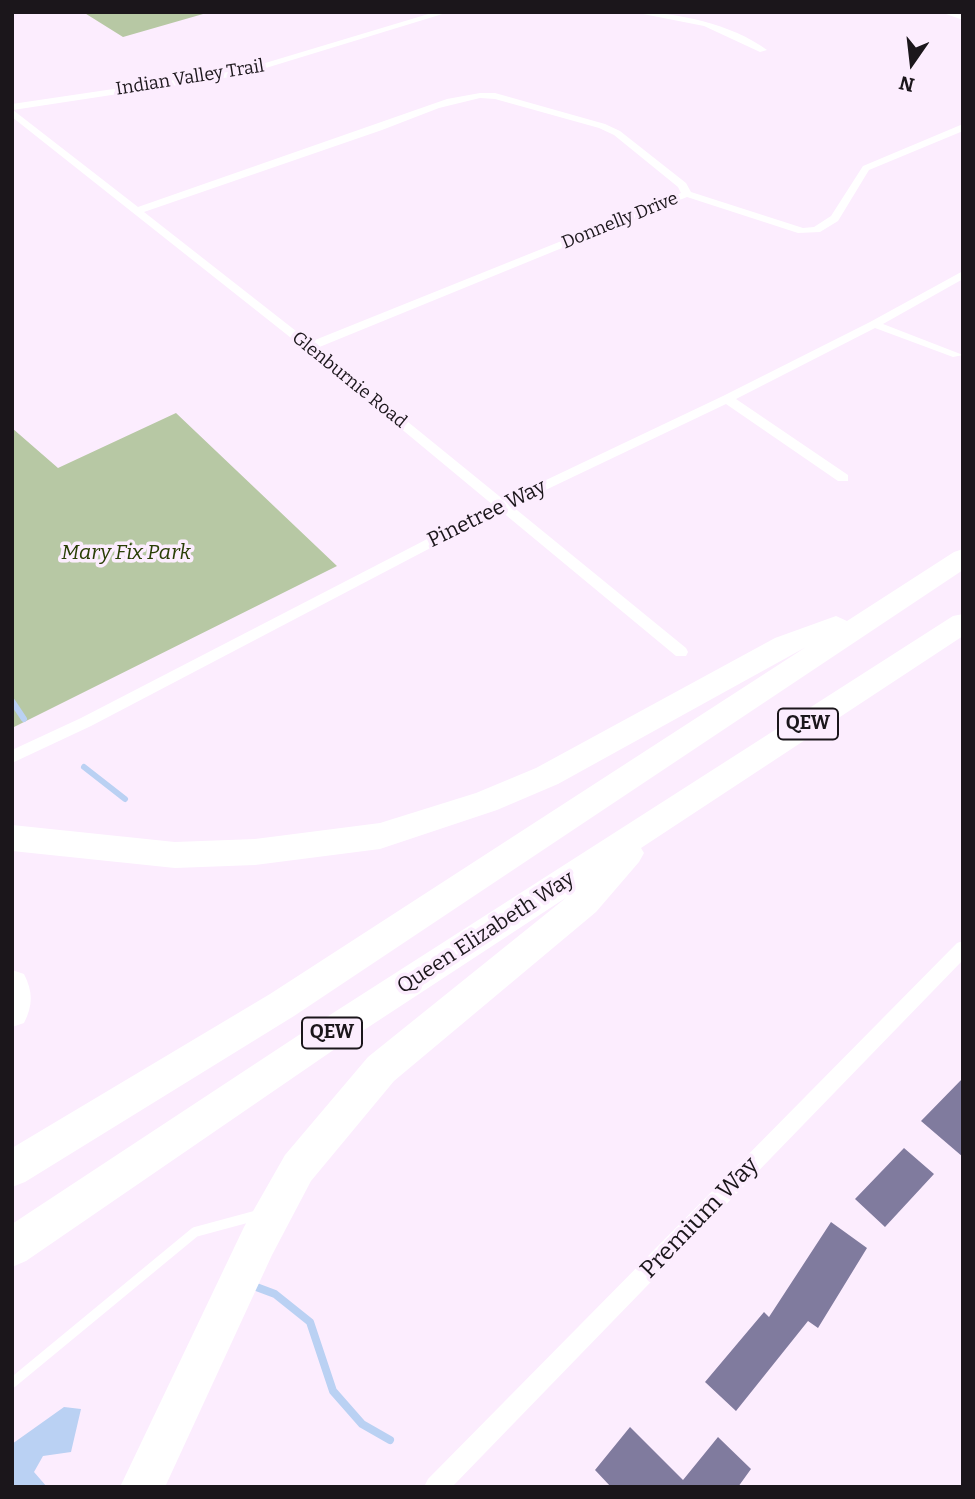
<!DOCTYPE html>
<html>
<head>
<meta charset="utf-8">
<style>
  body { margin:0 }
  #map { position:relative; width:975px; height:1499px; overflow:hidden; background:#fcedfe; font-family:Bitter,serif }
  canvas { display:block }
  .frame { position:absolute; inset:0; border:14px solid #1b161b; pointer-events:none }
  .north { position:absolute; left:877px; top:28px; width:70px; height:70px; -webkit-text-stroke:5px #fcedfe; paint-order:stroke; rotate:194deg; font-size:19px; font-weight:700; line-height:28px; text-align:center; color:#1b161b }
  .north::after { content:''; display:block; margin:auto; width:24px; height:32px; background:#1b161b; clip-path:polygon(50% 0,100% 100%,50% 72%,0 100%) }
</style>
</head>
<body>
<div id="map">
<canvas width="975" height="1499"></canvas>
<div class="frame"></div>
<div class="north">N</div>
</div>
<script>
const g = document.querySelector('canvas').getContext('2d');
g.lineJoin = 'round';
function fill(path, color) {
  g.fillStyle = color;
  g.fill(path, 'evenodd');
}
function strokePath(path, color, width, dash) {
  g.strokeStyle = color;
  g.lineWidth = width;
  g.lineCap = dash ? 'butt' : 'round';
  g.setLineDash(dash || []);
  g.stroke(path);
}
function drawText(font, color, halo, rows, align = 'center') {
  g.font = font + ' Bitter,serif';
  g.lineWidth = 7;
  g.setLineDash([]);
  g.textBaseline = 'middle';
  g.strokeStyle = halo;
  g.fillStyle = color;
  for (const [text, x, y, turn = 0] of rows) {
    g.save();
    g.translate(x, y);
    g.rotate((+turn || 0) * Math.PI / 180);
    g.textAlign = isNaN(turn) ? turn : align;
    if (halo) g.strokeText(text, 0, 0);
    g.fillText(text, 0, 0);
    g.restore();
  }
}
const forest = new Path2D(`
  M83,12H210L123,37Z
  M176,413L337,566L12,728V428L58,468Z`);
const water = new Path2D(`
  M64,1407L81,1409L71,1452L43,1456L34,1472L47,1487H12V1444Z`);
const streamFar1 = new Path2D(`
  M12,701L24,719
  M84,767L125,799`);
const stream = new Path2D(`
  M251,1285L275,1294L310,1322L333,1391L362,1424L390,1440`);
const building = new Path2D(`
  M963,1078V1157L921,1121Z
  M904,1148L934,1174L885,1227L855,1199Z
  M831,1222L867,1248L818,1328L808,1321L736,1411L705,1382L764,1312L769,1317Z
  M630,1427L683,1480L718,1437L751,1469L738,1487H611L595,1470Z`);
const lane = new Path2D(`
  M12,1383L195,1232L258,1215`);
const street = new Path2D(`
  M435,12H449L243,75L13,110L138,207L447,99L480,93H495L605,124L620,131L686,183L691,192L803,228L814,227L831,216L863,166L963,124V131L869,170L838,221L820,232L798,233L687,197L317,348L504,500L723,396L870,322L963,271V279L883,324L963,355L953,357L875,328L736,399L848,475V481H838L726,404L512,506L686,648L688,652L686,656H676L501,511L91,726L12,763V750L81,718L493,505L305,349L12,117V104L242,70ZM480,98L495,99L599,128L614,135L678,187L681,193L310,342L144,212L382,130L439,108Z
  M633,12C676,12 732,24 767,50L760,52L704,26Z
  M945,12L963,15V20L946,14Z
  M963,941V960L452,1487H424L428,1479L957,943Z`);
const highway = new Path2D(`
  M963,549V570L294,1016L25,1182L12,1187V1148L270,994L806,647L558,784L497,810L380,849L255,865L175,868L12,851V825L175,842L255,839L380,823L476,793L536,768L775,638L836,616L847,621L954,552Z
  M963,614V636L641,848L644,853L639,862L596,912L394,1081L311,1181L272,1255L165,1487H120L244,1227L285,1155L368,1057L567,897L332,1051L26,1261L12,1267V1224L308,1029L953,616Z
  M12,970L24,974C33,992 33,1005 24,1023L12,1027Z`);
const farStreetnames = [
  ["Indian Valley Trail",190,78,-9],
  ["Donnelly Drive",620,221,-22],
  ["Glenburnie Road",349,380,39]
];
const shields = [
  [808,724,60],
  [332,1033,60]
];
const shieldNames = [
  ["QEW",808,724],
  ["QEW",332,1033]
];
const streetNames = [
  ["Pinetree Way",487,514,-26],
  ["Queen Elizabeth Way",486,933,-33]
];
const parkNames = [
  ["Mary Fix Park",126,553]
];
const nearStreetnames = [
  ["Premium Way",700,1218,-46]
];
fill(forest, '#b7c8a4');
fill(water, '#bad1f3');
strokePath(streamFar1, '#bad1f3', 6);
strokePath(stream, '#bad1f3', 8);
fill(building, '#807b9e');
strokePath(lane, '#fff', 10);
fill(street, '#fff');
fill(highway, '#fff');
drawText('18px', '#1b161b', '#fcedfe', farStreetnames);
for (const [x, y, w] of shields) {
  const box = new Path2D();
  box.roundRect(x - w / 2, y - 15.5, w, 31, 5);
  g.fillStyle = '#fcedfe';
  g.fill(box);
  strokePath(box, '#1b161b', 2);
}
drawText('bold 19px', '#1b161b', null, shieldNames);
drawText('21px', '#1b161b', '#fcedfe', streetNames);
drawText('italic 21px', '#293e05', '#fcedfe', parkNames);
drawText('24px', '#1b161b', '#fcedfe', nearStreetnames);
</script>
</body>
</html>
